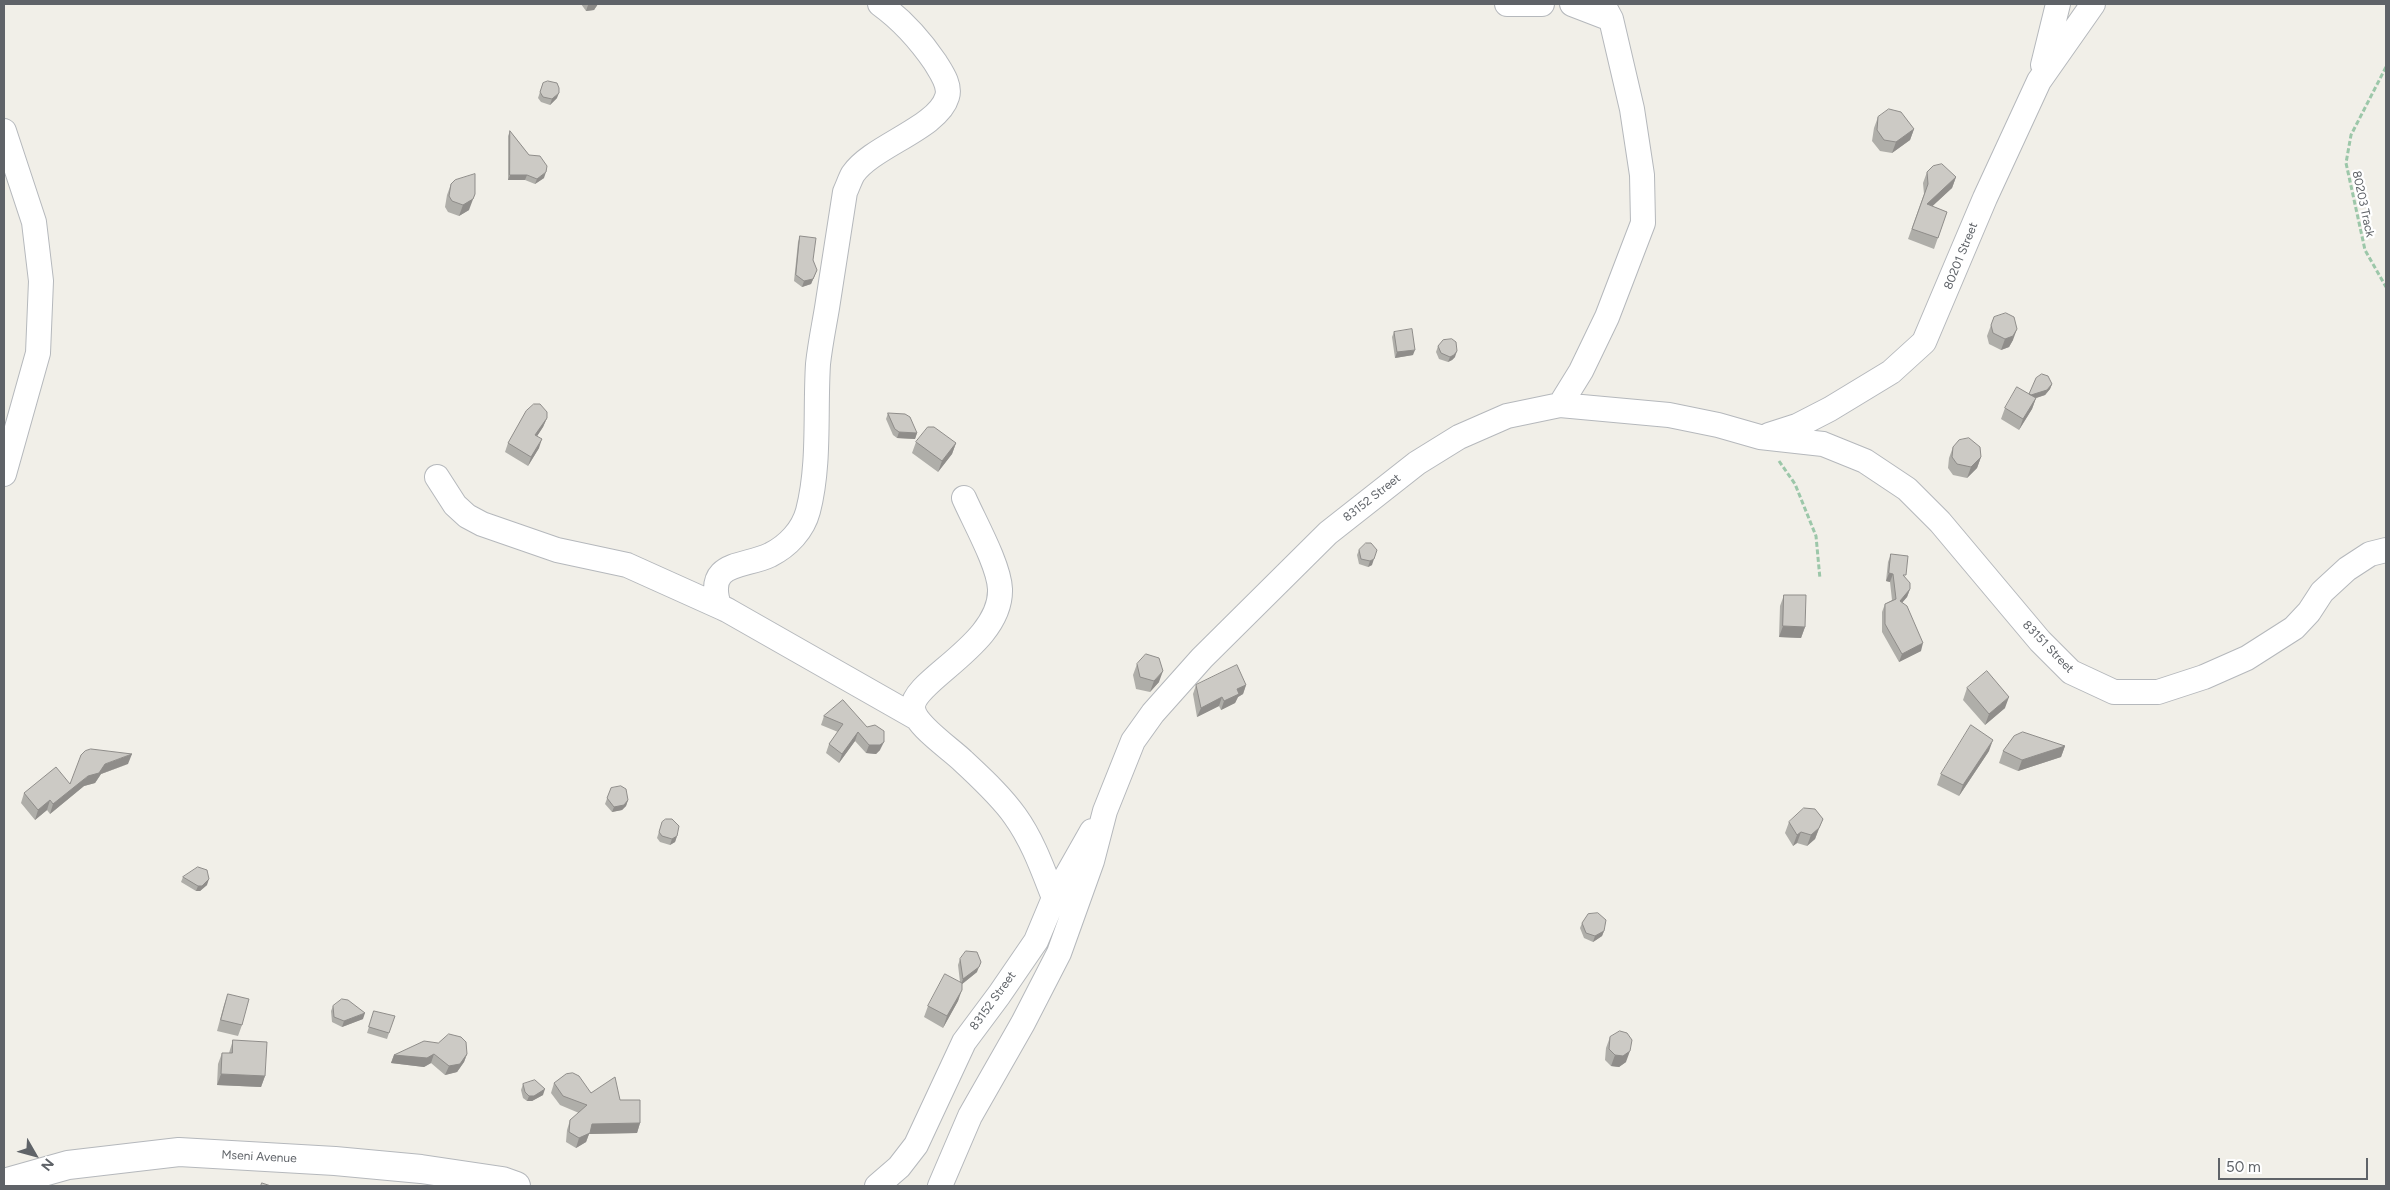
<!DOCTYPE html>
<html>
<head>
<meta charset="utf-8">
<style>
  body { margin:0 }
  #map { position:relative; width:2390px; height:1190px; overflow:hidden; background:#f1efe8; font-family:Figtree,sans-serif }
  canvas { display:block }
  .frame { position:absolute; inset:0; border:5px solid #5f6368; pointer-events:none }
  .north { position:absolute; left:10px; top:1130px; width:50px; height:50px; -webkit-text-stroke:4px #fff; paint-order:stroke; rotate:128deg; font-size:14px; font-weight:700; line-height:20px; text-align:center; color:#5f6368 }
  .north::after { content:''; display:block; margin:auto; width:18px; height:22px; background:#5f6368; clip-path:polygon(50% 0,100% 100%,50% 72%,0 100%) }
  .scale { position:absolute; left:2218px; top:1158px; width:150px; height:22px; box-sizing:border-box; border:2px solid #5f6368; border-top:0; padding-left:6px; font-size:15px; line-height:18px; white-space:nowrap; color:#5f6368; -webkit-text-stroke:4px #fff; paint-order:stroke }
</style>
</head>
<body>
<div id="map">
<canvas width="2390" height="1190"></canvas>
<div class="frame"></div>
<div class="north">N</div>
<div class="scale">50 m</div>
</div>
<script>
const g = document.querySelector('canvas').getContext('2d');
g.lineJoin = 'round';
function strokePath(path, color, width, dash) {
  g.strokeStyle = color;
  g.lineWidth = width;
  g.lineCap = dash ? 'butt' : 'round';
  g.setLineDash(dash || []);
  g.stroke(path);
}
function fill(path, color) {
  g.fillStyle = color;
  g.fill(path, 'evenodd');
}
function drawText(font, color, halo, rows, align = 'center') {
  g.font = font + ' Figtree,sans-serif';
  g.lineWidth = 4.5;
  g.setLineDash([]);
  g.textBaseline = 'middle';
  g.strokeStyle = halo;
  g.fillStyle = color;
  for (const [text, x, y, turn = 0] of rows) {
    g.save();
    g.translate(x, y);
    g.rotate((+turn || 0) * Math.PI / 180);
    g.textAlign = isNaN(turn) ? turn : align;
    if (halo) g.strokeText(text, 0, 0);
    g.fillText(text, 0, 0);
    g.restore();
  }
}
const path = new Path2D(`
  M2386,67L2351,135L2346,163L2365,250L2386,287
  M1779,461L1795,484L1816,536L1820,579`);
const minor = new Path2D(`
  M1507,4H1542
  M1572,4L1611,19
  M2043,65L2058,4
  M4,131L34,222L41,281L38,353L4,474
  M1560,405L1581,371L1607,317L1643,223L1642,175L1632,109L1611,19L1603,4
  M1769,435L1797,426L1830,409L1891,372L1924,342L1985,198L2039,81L2093,4
  M437,477L455,505L467,516L482,524L557,550L627,565L727,610L915,717
  M964,498C974,521 999,565 1000,589C1002,644 913,680 913,707C913,724 951,749 963,761C981,778 1001,796 1015,816C1033,841 1043,870 1054,898
  M727,610L719,606C705,561 742,568 770,555C788,546 803,530 808,511C820,465 815,412 818,364C820,345 824,326 827,308C833,269 839,230 845,192C848,186 850,179 853,174C872,146 938,128 947,97C951,85 941,72 935,62C920,40 902,20 880,4
  M877,1186L899,1167L916,1145L964,1042L999,995L1036,941L1054,898L1092,831
  M940,1186L970,1116L1023,1023L1059,953L1092,861L1105,811L1133,741L1153,713L1202,658L1328,533L1417,463L1459,437L1507,416L1560,405L1669,415L1718,425L1760,437L1823,444L1865,461L1907,489L1940,522L2040,641L2071,672L2114,692H2158L2204,677L2247,658L2294,628L2309,612L2322,592L2347,569L2370,554L2386,550`);
const tertiary = new Path2D(`
  M4,1183L68,1165L179,1152L335,1161L421,1169L502,1181L516,1186`);
const wall = new Path2D(`
  M581,4H598L594,10L586,11Z
  M543,83L557,98L550,105L541,102L538,98Z
  M1878,117L1914,129L1910,140L1892,153L1880,151L1872,141L1874,128Z
  M510,131L529,155L544,178L535,184L525,180H508V136Z
  M1927,172L1956,177L1952,188L1932,206L1947,212L1934,249L1908,239L1924,194L1923,183Z
  M451,184L469,210L459,216L448,212L445,207L447,195Z
  M800,236L813,260L815,275L811,284L802,287L794,281L798,242Z
  M1994,317L2013,340L2009,347L2001,350L1989,344L1987,336Z
  M1394,332L1413,355L1395,358L1392,337Z
  M1438,346L1455,357L1452,360L1448,362L1439,359L1436,352Z
  M2052,384L2050,389L2045,395L2036,398L2032,409L2019,430L2001,419L2005,408L2029,394Z
  M888,413L917,433L915,439L897,438L893,435L886,419Z
  M547,418L543,427L537,436L539,448L528,466L505,452L508,443Z
  M916,442L956,443L952,454L938,472L912,453Z
  M1953,447L1981,457L1977,468L1967,478L1953,475L1948,468L1949,458Z
  M1371,543L1372,565L1368,567L1359,564L1357,555L1359,550Z
  M1891,554L1905,577L1910,589L1907,597L1902,602L1921,651L1899,662L1882,632V612L1885,604L1892,600L1890,582L1886,581L1888,562Z
  M1784,595L1805,627L1801,638L1779,637L1780,606Z
  M1137,664L1159,682L1150,692L1136,689L1133,675Z
  M1196,685H1246L1243,694L1238,697L1235,703L1221,710L1219,706L1197,717L1193,694Z
  M1967,688L2005,708L1985,725L1963,700Z
  M843,700L880,750L876,754L866,753L855,741L839,763L826,753L829,744L838,732L821,725L824,716Z
  M2065,746L2061,757L2018,771L1999,763L2003,751Z
  M1989,751L1959,796L1937,785L1941,774Z
  M128,764L101,774L95,783L84,786L50,814L47,810L35,820L21,803L24,793L70,784Z
  M611,788L628,800L626,806L622,810L612,812L605,804Z
  M1823,819L1815,839L1807,846L1797,843L1793,846L1785,833L1789,822Z
  M662,822L677,836L675,842L670,845L660,842L657,838Z
  M183,877L207,885L200,891H196L181,882Z
  M1582,923L1604,931L1602,936L1593,942L1584,938L1580,928Z
  M960,959L977,972L962,984L958,1001L943,1028L924,1017L928,1006L960,982L958,965Z
  M228,994L242,1025L238,1036L217,1031L224,1005Z
  M333,1006L363,1019L342,1027L332,1022L331,1011Z
  M374,1011L389,1033L387,1039L367,1033Z
  M1610,1037L1626,1062L1619,1067L1611,1066L1605,1060L1606,1048Z
  M233,1040L265,1076L261,1087L217,1085L218,1064L222,1053H229Z
  M467,1054L464,1062L457,1072L445,1075L431,1063L424,1067L391,1063L394,1055Z
  M554,1083L620,1100L640,1123L637,1133L589,1134L586,1142L576,1148L566,1142L567,1130L570,1120L579,1113L560,1105L551,1093Z
  M523,1084L543,1095L532,1101H527L523,1098L521,1090Z`);
const shadedWall = new Path2D(`
  M598,4L594,10L586,11L588,5Z
  M559,93L557,98L550,105L552,99Z
  M1914,129L1910,140L1892,153L1896,142Z
  M546,172L544,178L535,184L537,179Z
  M510,175H527L525,180H508Z
  M1956,177L1952,188L1923,215L1927,204Z
  M475,194L469,210L459,216L463,205Z
  M817,270L811,284L802,287L804,281Z
  M2017,329L2013,340L2009,347L2001,350L2005,339Z
  M1415,350L1413,355L1395,358L1397,352Z
  M1457,351L1455,357L1452,360L1448,362L1450,357Z
  M2052,384L2050,389L2045,395L2027,401L2029,396Z
  M2036,398L2032,409L2019,430L2023,419Z
  M547,418L543,427L532,444L535,435Z
  M899,432L917,433L915,439L897,438Z
  M542,439L539,448L528,466L531,457Z
  M956,443L952,454L938,472L942,461Z
  M1981,457L1977,468L1967,478L1971,467Z
  M1374,559L1372,565L1368,567L1370,561Z
  M1889,573L1893,574L1890,582L1886,581Z
  M1910,589L1907,597L1897,609L1900,601Z
  M1783,626L1805,627L1801,638L1779,637Z
  M1923,643L1921,651L1899,662L1902,654Z
  M1163,671L1159,682L1150,692L1154,681Z
  M1246,685L1243,694L1238,697L1235,703L1221,710L1224,701L1237,689Z
  M1222,697L1219,706L1197,717L1201,708Z
  M2009,697L2005,708L1985,725L1989,714Z
  M858,732L855,741L839,763L842,754Z
  M1993,740L1989,751L1959,796L1963,785Z
  M884,742L880,750L876,754L866,753L869,745Z
  M2065,746L2061,757L2018,771L2022,760Z
  M132,754L128,764L101,774L95,783L84,786L50,814L53,804L88,776L105,764Z
  M50,800L47,810L35,820L38,810Z
  M628,800L626,806L622,810L612,812L614,807Z
  M1819,828L1815,839L1807,846L1811,835Z
  M1801,832L1797,843L1793,846L1797,835Z
  M677,836L675,842L670,845L672,839Z
  M209,879L207,885L200,891H196L198,886Z
  M1604,931L1602,936L1593,942L1595,936Z
  M981,962L977,972L961,985L963,979Z
  M962,990L958,1001L943,1028L947,1016Z
  M365,1013L363,1019L342,1027L344,1021Z
  M1630,1051L1626,1062L1619,1067L1611,1066L1615,1055Z
  M434,1054L431,1063L424,1067L391,1063L394,1055Z
  M467,1054L464,1062L457,1072L445,1075L449,1066Z
  M221,1074L265,1076L261,1087L217,1085Z
  M545,1089L543,1095L532,1101H527L529,1096Z
  M640,1123L637,1133L589,1134L586,1142L576,1148L579,1138L592,1124Z`);
const building = new Path2D(`
  M548,81L557,83L559,88V93L552,99L543,97L540,92L543,83Z
  M1889,109L1901,112L1914,129L1896,142L1884,140L1877,130L1878,117Z
  M510,131L529,155L540,156L547,166L546,172L537,179L527,175H510Z
  M1942,164L1956,177L1927,204L1947,212L1938,238L1912,229L1928,184L1927,172L1933,166Z
  M475,174V194L473,199L463,205L452,201L449,196L451,184L455,180Z
  M800,236L816,238L813,260L817,270L813,279L804,281L796,275Z
  M2006,313L2014,317L2017,329L2013,336L2005,339L1993,333L1991,325L1994,317Z
  M1412,329L1415,350L1397,352L1394,332Z
  M1452,339L1456,342L1457,351L1454,355L1450,357L1441,353L1438,346L1443,340Z
  M2042,374L2048,376L2052,384L2047,390L2031,395L2029,394L2036,378Z
  M2017,387L2036,398L2023,419L2005,408Z
  M534,404H540L547,412V418L535,435L542,439L531,457L508,443L526,411Z
  M888,413L905,414L910,417L917,433L899,432L895,429Z
  M928,427H934L956,443L942,461L916,442Z
  M1969,438L1980,447L1981,457L1971,467L1957,464L1952,457L1953,447L1959,440Z
  M1366,543H1371L1377,550L1374,559L1370,561L1361,559L1359,550Z
  M1891,554L1908,556L1906,575H1903L1910,583V589L1900,601L1907,606L1923,643L1902,654L1885,624V604L1896,599L1893,574L1889,573Z
  M1784,595H1806L1805,627L1783,626Z
  M1146,654L1159,658L1163,671L1154,681L1140,677L1137,664Z
  M1237,665L1246,685L1237,689L1239,694L1224,701L1222,697L1201,708L1196,685Z
  M1987,671L2009,697L1989,714L1967,688Z
  M843,700L867,727L875,725L884,731V742L880,745H869L858,732L842,754L829,744L843,724L824,716Z
  M1971,725L1993,740L1963,785L1941,774Z
  M2023,732L2065,746L2022,760L2003,751L2014,736Z
  M91,749L132,754L105,764L99,773L88,776L53,804L50,800L38,810L24,793L56,767L70,784L81,755L85,751Z
  M621,786L626,789L628,800L624,805L614,807L607,798L611,788Z
  M1804,808L1815,809L1823,819L1819,828L1811,835L1801,832L1797,835L1789,822Z
  M666,819H672L679,826L677,836L672,839L662,836L659,832L662,822Z
  M198,867L207,870L209,879L202,886H198L183,877Z
  M1598,913L1606,920L1604,931L1595,936L1586,933L1582,923L1588,914Z
  M966,951L977,952L981,962L979,967L963,979L960,959Z
  M945,974L962,983V990L947,1016L928,1006Z
  M228,994L249,999L242,1025L221,1020Z
  M342,999L348,1000L365,1013L344,1021L334,1017L333,1006Z
  M374,1011L395,1016L389,1033L369,1027Z
  M1620,1031L1627,1033L1632,1040L1630,1051L1623,1056L1615,1055L1609,1049L1610,1037Z
  M449,1034L461,1037L466,1042L467,1054L460,1064L449,1066L434,1054L427,1058L394,1055L424,1041L438,1043Z
  M233,1040L267,1042L265,1076L221,1074L222,1053H232Z
  M573,1073L579,1076L591,1093L615,1077L620,1100H640V1123L592,1124L590,1133L579,1138L569,1132L570,1120L587,1105L563,1096L554,1083L566,1074Z
  M535,1080L545,1089L534,1096H529L525,1092L523,1084Z
  M262,1183L271,1186H261Z`);
const streetNames = [
  ["80203 Track",2363,204,78],
  ["80201 Street",1961,256,-68],
  ["83152 Street",1372,498,-38],
  ["83151 Street",2048,647,46],
  ["83152 Street",993,1001,-54],
  ["Mseni Avenue",259,1157,3]
];
strokePath(minor, '#b5b8bc', 26);
strokePath(tertiary, '#b5b8bc', 30);
strokePath(path, '#9cc7a9', 3, [5, 2.5]);
strokePath(minor, '#fff', 24);
strokePath(tertiary, '#fff', 28);
fill(wall, '#afaea9');
fill(shadedWall, '#8f8d8a');
fill(building, '#cccac5');
strokePath(building, '#8f8d8a', 1);
drawText('12px', '#5f6368', '#fff', streetNames);
</script>
</body>
</html>
